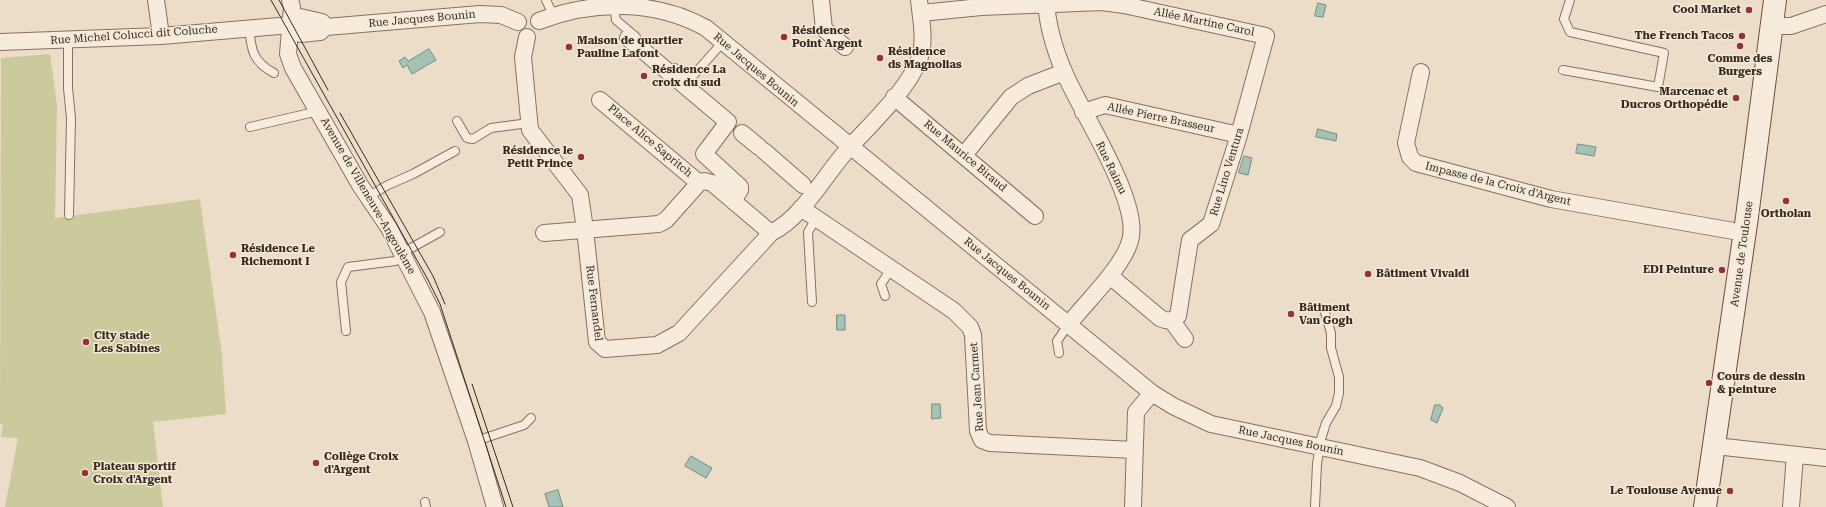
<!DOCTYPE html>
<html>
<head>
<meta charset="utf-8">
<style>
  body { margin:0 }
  canvas { display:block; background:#ecddc8 }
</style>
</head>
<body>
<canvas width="1826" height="507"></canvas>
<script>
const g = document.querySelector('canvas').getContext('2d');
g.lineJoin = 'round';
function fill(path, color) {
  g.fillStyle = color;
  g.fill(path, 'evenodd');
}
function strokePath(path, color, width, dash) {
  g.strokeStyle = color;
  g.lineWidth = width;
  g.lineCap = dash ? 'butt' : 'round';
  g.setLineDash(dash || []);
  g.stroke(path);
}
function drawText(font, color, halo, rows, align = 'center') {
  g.font = font + ' "Roboto Serif",serif';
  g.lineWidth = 3;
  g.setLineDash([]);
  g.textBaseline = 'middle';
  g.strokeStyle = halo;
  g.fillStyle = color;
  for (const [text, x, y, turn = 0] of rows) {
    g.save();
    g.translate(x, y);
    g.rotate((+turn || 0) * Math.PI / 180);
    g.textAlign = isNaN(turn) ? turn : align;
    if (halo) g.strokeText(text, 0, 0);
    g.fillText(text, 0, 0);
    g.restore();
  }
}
const green = new Path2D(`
  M50,54L57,105L55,218L200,199L222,355L226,414L153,422L163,507H5L18,438L1,437L3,424H0L1,58Z`);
const water = new Path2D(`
  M1318,3L1326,5L1323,17L1315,16Z
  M429,49L436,60L412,74L407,65L403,68L399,61L405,57L408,61Z
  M1318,129L1337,134L1336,141L1316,137Z
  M1578,144L1596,147L1594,156L1576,153Z
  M1244,156L1252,158L1248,175L1239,173Z
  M837,315H845V330H837Z
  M932,404H940L941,418L932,419Z
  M1435,405H1440L1443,408L1437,423L1431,420Z
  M691,456L712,468L706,478L685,466Z
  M558,490L563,507H549L545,494Z`);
const lane = new Path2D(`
  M546,0L553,15
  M614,5L616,20L636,37
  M249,27C251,50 253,62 274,73
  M68,40V88L71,118L69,215
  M675,68L690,79L723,42
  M1563,70L1658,87L1664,53L1570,32L1564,19L1570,0
  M457,121L467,138L473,139L491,128L529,123
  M250,127L310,113L317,110
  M369,196L388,185L413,174L455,151
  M402,253L440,232
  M885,296L881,284L891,269
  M812,302L808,232L817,217
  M346,331L341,282L348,267L395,261L405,257
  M1059,353L1057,341L1069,324
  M476,441L524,425L531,418
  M425,502L426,507
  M1315,507L1317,464L1321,439L1326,423L1336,406L1339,393V377L1331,348V333L1324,309`);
const street = new Path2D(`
  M156,0L161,36
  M290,0L292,7L288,54L293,68L360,185L389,228L432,312L476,441L495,507
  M821,0L824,29L845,47
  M1046,0C1047,24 1055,51 1065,74C1081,112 1142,203 1130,241C1123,267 1086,302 1069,324
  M921,13L981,7L1102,2L1124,5L1266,36L1239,135L1211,224L1190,240L1178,316C1171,321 1168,322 1160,318L1110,276
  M539,21C594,0 655,0 706,28L1152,393L1173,406L1211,424L1420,468L1460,483L1507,507
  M291,25L301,34L320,32L326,27L480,14L501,15L518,22
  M1772,26H1791L1826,14
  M527,37L523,57L530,130L580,195L585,229L597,342L605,349L657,345L679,333L771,233C802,217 821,181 843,155C866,128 906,93 919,60C926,41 921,20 919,0
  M628,38L728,122L704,154L740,187V190L733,201
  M0,42L161,36L291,25L300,17L322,22L326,27
  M1421,72L1406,143L1410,157L1416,163L1551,199L1745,233
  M894,97L1035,216
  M600,100L699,183
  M1083,112L1105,105L1239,135
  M742,133L759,147
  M764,151L803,185
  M964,155L1011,97L1028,86L1064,72
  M801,208L954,311L970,327L973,335L978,431L982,440L990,443L1134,450
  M544,233L659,224L666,220L699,183L704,181L712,183L771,233
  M1172,321L1185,339
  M1715,446L1826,458
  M1133,507L1136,412L1152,393
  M1791,507L1795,455`);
const secondary = new Path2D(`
  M1705,507L1747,217L1775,0`);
const tram = new Path2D(`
  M271,0L427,278L440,304L506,507
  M279,0L328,90
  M340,113L433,276L445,304
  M472,384L513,507`);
const markers = [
  [1749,10,4,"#94313c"],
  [1742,36,4,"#94313c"],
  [784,37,4,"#94313c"],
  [1740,46,4,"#94313c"],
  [569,47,4,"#94313c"],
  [880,58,4,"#94313c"],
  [644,76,4,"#94313c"],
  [1736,98,4,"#94313c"],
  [581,157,4,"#94313c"],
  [1786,201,4,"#94313c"],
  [233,255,4,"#94313c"],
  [1722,270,4,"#94313c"],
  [1368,274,4,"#94313c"],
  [1291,314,4,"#94313c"],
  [86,342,4,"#94313c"],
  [1709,383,4,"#94313c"],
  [316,463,4,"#94313c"],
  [85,473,4,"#94313c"],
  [1730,491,4,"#94313c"]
];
const poiNames = [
  ["Cool Market",1741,10,"right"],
  ["Résidence",792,31],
  ["Point Argent",792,44],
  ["The French Tacos",1734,36,"right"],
  ["Maison de quartier",577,41],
  ["Pauline Lafont",577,54],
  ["Résidence",888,52],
  ["ds Magnolias",888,65],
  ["Comme des",1740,59,"center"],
  ["Burgers",1740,72,"center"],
  ["Résidence La",652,70],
  ["croix du sud",652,83],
  ["Marcenac et",1728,92,"right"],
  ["Ducros Orthopédie",1728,105,"right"],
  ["Résidence le",573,151,"right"],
  ["Petit Prince",573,164,"right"],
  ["Ortholan",1786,214,"center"],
  ["Résidence Le",241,249],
  ["Richemont I",241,262],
  ["EDI Peinture",1714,270,"right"],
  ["Bâtiment Vivaldi",1376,274],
  ["Bâtiment",1299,308],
  ["Van Gogh",1299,321],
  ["City stade",94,336],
  ["Les Sabines",94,349],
  ["Cours de dessin",1717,377],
  ["& peinture",1717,390],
  ["Collège Croix",324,457],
  ["d'Argent",324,470],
  ["Plateau sportif",93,467],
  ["Croix d'Argent",93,480],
  ["Le Toulouse Avenue",1722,491,"right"]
];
const streetNames = [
  ["Rue Jacques Bounin",422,19,-5],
  ["Allée Martine Carol",1204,22,12],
  ["Rue Michel Colucci dit Coluche",134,35,-4],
  ["Rue Jacques Bounin",756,70,40],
  ["Allée Pierre Brasseur",1161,118,12],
  ["Place Alice Sapritch",650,141,40],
  ["Rue Maurice Biraud",965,156,40],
  ["Rue Raimu",1111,168,64],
  ["Rue Lino Ventura",1227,172,-73],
  ["Impasse de la Croix d'Argent",1498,184,14],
  ["Avenue de Villeneuve-Angoulème",368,196,60],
  ["Avenue de Toulouse",1742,254,-82],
  ["Rue Jacques Bounin",1007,274,39],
  ["Rue Fernandel",594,303,83],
  ["Rue Jean Carmet",977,387,-94],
  ["Rue Jacques Bounin",1291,441,12]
];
fill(green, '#caca9c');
fill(water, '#a8c1b7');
strokePath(water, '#6f8f84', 1);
strokePath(lane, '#886f5e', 10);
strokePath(street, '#886f5e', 18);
strokePath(secondary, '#6a5141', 24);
strokePath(lane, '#f7ecdb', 8);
strokePath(street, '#f7ecdb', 16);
strokePath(secondary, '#f7ecdb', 22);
strokePath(tram, '#392a20', 1);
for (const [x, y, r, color] of markers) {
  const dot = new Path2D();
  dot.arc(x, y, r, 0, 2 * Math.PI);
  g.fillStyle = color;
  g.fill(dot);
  strokePath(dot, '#f4e9d7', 1.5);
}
drawText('bold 11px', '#392a20', '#f4e9d7', poiNames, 'left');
drawText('11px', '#392a20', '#f4e9d7', streetNames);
</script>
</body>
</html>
